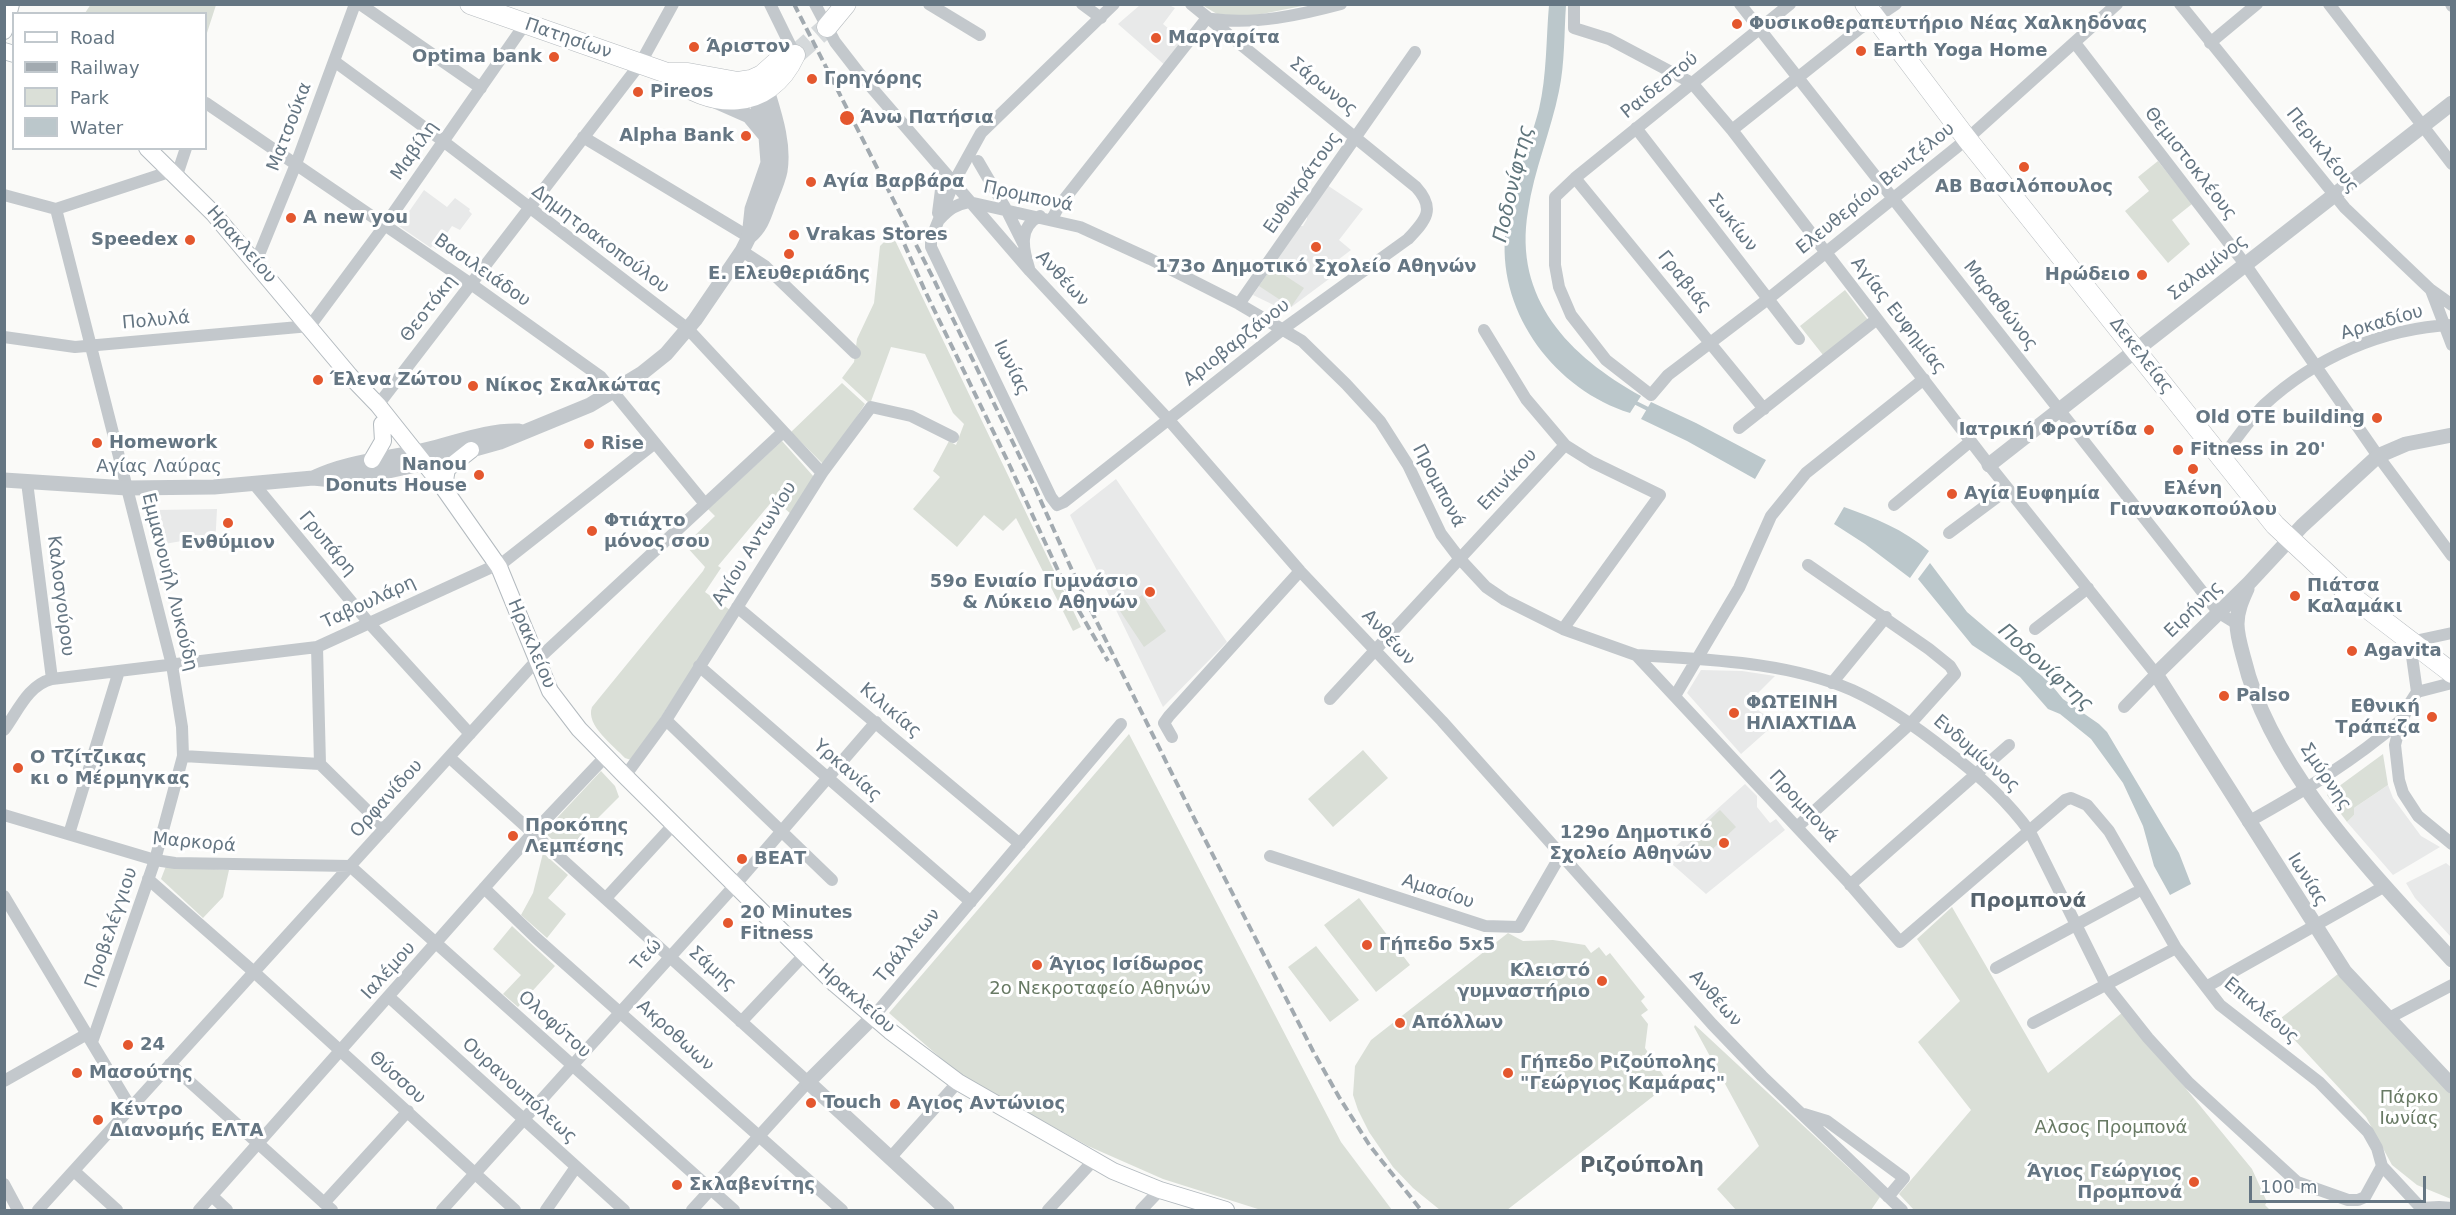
<!DOCTYPE html>
<html>
<head>
<meta charset="utf-8">
<style>
  body { margin:0 }
  #map { position:relative; width:2456px; height:1215px; overflow:hidden; background:#fafaf8; font-family:"DejaVu Sans",sans-serif }
  canvas { display:block }
  .frame { position:absolute; inset:0; border:6px solid #657683; pointer-events:none }
  .legend { position:absolute; left:12px; top:12px; width:195px; height:138px; box-sizing:border-box; background:#fff; border:2px solid #c1c8cd; margin:0; padding:8px 10px; list-style:none; font-size:18px; color:#657683 }
  .legend li { display:flex; align-items:center; gap:12px; height:30px }
  .legend b { width:30px; border:2px solid #c1c8cd }
  .scale { position:absolute; left:2249px; top:1176px; width:177px; height:27px; box-sizing:border-box; border:3px solid #657683; border-top:0; padding-left:8px; font-size:18px; line-height:21px; white-space:nowrap; color:#657683; -webkit-text-stroke:4px #fff; paint-order:stroke }
</style>
</head>
<body>
<div id="map">
<canvas width="2456" height="1215"></canvas>
<div class="frame"></div>
<ul class="legend">
<li><b style="height:8px;background:#fff"></b>Road</li>
<li><b style="height:8px;background:#a2aab0"></b>Railway</li>
<li><b style="height:16px;background:#dadfd7"></b>Park</li>
<li><b style="height:16px;background:#bbc7cb"></b>Water</li>
</ul>
<div class="scale">100 m</div>
</div>
<script>
const g = document.querySelector('canvas').getContext('2d');
g.lineJoin = 'round';
function fill(path, color) {
  g.fillStyle = color;
  g.fill(path, 'evenodd');
}
function strokePath(path, color, width, dash) {
  g.strokeStyle = color;
  g.lineWidth = width;
  g.lineCap = dash ? 'butt' : 'round';
  g.setLineDash(dash || []);
  g.stroke(path);
}
function drawText(font, color, halo, rows, align = 'center') {
  g.font = font + ' "DejaVu Sans",sans-serif';
  g.lineWidth = 6;
  g.setLineDash([]);
  g.textBaseline = 'middle';
  g.strokeStyle = halo;
  g.fillStyle = color;
  for (const [text, x, y, turn = 0] of rows) {
    g.save();
    g.translate(x, y);
    g.rotate((+turn || 0) * Math.PI / 180);
    g.textAlign = isNaN(turn) ? turn : align;
    if (halo) g.strokeText(text, 0, 0);
    g.fillText(text, 0, 0);
    g.restore();
  }
}
const built = new Path2D(`
  M1140,5H1169L1175,8L1163,24L1185,42L1167,67L1118,24Z
  M1327,185L1363,209L1339,240L1351,250L1330,266L1337,273L1286,311L1253,295L1299,226H1303L1307,219V215Z
  M424,190L447,207L455,198L470,209L469,211L472,214L460,230L452,226L436,249L432,246L431,248L399,226Z
  M1116,479L1227,642L1163,707L1070,515Z
  M217,509L215,547H200L188,540L158,545L151,515L155,510Z
  M1701,670L1742,671L1775,676L1748,703L1776,723L1741,754L1687,693Z
  M1745,784L1757,796V807L1770,823L1776,819L1785,830L1706,894L1664,857Z
  M2388,785L2393,798L2421,836L2440,847L2393,875L2347,822L2354,815V808Z
  M2446,863L2451,867V937L2415,898L2406,883Z`);
const green = new Path2D(`
  M91,4H216V5L206,36V14L85,13Z
  M1202,5H1307L1257,15L1222,17Z
  M2158,161L2192,204L2172,220L2190,244L2168,263L2125,211L2149,191L2138,177Z
  M892,234L1081,627L1073,631L1016,518L1003,531L984,515L957,547L913,509L940,477L933,471L949,441L956,445L964,424L953,413L925,354L891,347L870,404L842,378L854,362L857,339L874,303L880,246Z
  M1272,267L1304,288L1291,307L1259,286Z
  M1845,290L1868,320L1823,355L1800,326Z
  M842,383L865,404L825,466L791,432Z
  M782,441L814,477L791,514L774,499L718,566L721,568L705,592L730,610L636,756L631,760L625,758C614,746 585,725 592,707L703,571L705,567L685,545L715,516L708,509Z
  M1142,595L1166,631L1144,647L1120,611Z
  M1129,734L1341,1142L1392,1210H1261L1163,1179L1088,1146L960,1075L889,1013Z
  M1363,750L1388,778L1333,827L1308,799Z
  M2383,754L2388,785L2354,808V815L2347,822L2327,795Z
  M601,771L615,786L619,797L583,833L567,853L544,832Z
  M1720,810L1736,827L1704,857L1689,840Z
  M543,853L568,875L548,898L566,914L547,938L521,915L533,893Z
  M166,866L229,870L223,897L203,918L161,879Z
  M1359,898L1410,965L1376,992L1324,925Z
  M1952,907L2048,1073L2123,1012L2252,1169L2267,1202L2265,1205L2270,1210H1914L1899,1194L1971,1110L1918,1042L1960,1001L1917,939Z
  M512,926L555,966L518,1007L503,994L521,975L493,949Z
  M1508,933L1523,941L1553,940L1585,945L1591,953L1599,947L1606,956L1610,953L1645,997L1641,1001L1648,1010L1641,1015L1648,1024L1645,1048L1669,1084L1507,1210H1440L1413,1188L1393,1167L1369,1132L1358,1110L1353,1095L1355,1066L1371,1040Z
  M1316,946L1359,1000L1330,1022L1288,967Z
  M2338,974L2451,1091V1199L2417,1185L2392,1165L2366,1117L2277,1021Z
  M1695,1025L1880,1197L1871,1210H1736L1717,1189L1759,1146L1694,1027Z`);
const water = new Path2D(`
  M1549,5H1566C1564,33 1565,63 1559,91C1551,131 1534,170 1528,211C1513,299 1569,356 1641,396L1630,413C1556,390 1499,315 1505,237C1507,198 1529,148 1539,109C1547,75 1546,39 1549,5Z
  M1651,402L1696,423L1766,460L1755,479L1687,441L1641,419Z
  M1844,507C1875,518 1903,529 1929,551L1910,578L1865,544L1834,524Z
  M1930,563L1967,612L2049,682L2063,699L2099,724L2107,732L2179,853L2191,884L2170,895L2154,866L2143,826L2123,783L2091,739L2060,714L2048,709L2020,677L1972,645L1918,579Z`);
const stream = new Path2D(`
  M1632,401L1650,410`);
const primaryTunnel = new Path2D(`
  M795,55L827,27`);
const minor = new Path2D(`
  M360,4L481,88
  M770,4L795,55
  M815,4L835,42L859,73L1030,271L1168,419L1300,571L1442,721L1712,1024L1762,1076L1902,1210
  M929,4L980,35
  M1082,4L1101,18
  M1114,4L981,133L954,182L931,239V247L1051,497L1057,505L1064,502L1283,329L1408,239C1426,220 1436,209 1416,187L1191,4
  M1574,4V28L1609,39L1692,83L1732,130L1989,465L2156,674L2124,707
  M1740,4L2219,613L2237,624
  M1790,4L1575,178L1555,197V265L1559,287L1571,315L1606,360L1651,395L1668,375L1768,299L1967,139L2117,4
  M2180,4L2345,208L2431,290L2452,305
  M2329,4L2452,164
  M2451,4L2452,6
  M1212,19C1255,25 1300,15 1341,4
  M2075,43L2245,264L2378,456L2452,556
  M2210,43L2257,4
  M334,61L443,141L688,329L822,473
  M206,103L471,284L601,377L705,504
  M1636,128L1799,339
  M1732,130L1859,29L1896,4
  M583,137L749,237
  M978,161L1006,209L1023,243
  M177,175L186,148
  M1575,178L1764,409
  M4,195L56,209L172,171
  M56,209L172,665L182,727L183,756L155,860L92,1042
  M938,213L942,182L940,167
  M1052,219L1059,206L1207,18
  M939,220C948,210 956,204 969,202L1080,227L1150,259L1239,304L1302,341L1346,384L1380,421L1408,465L1441,534L1460,559L1486,587L1505,600L1563,629L1636,655L1849,883L1900,942L2065,800L2071,798L2087,805L2109,831L2176,948L2220,1005L2319,1082L2368,1132L2377,1148L2382,1166L2421,1208L2439,1207L2452,1208
  M742,251L765,266L855,353
  M256,262L296,164L355,4
  M1029,268C1023,249 1018,227 1040,216
  M2431,290L2452,345
  M1239,304L1415,52
  M1484,330L1526,399L1565,445L1592,462L1660,495L1563,629
  M4,337L75,347L310,326L385,225L525,24
  M378,405L640,64L673,4
  M1739,428L1877,319
  M2221,459C2235,441 2248,421 2264,405C2315,358 2382,328 2452,325
  M27,482L52,679
  M254,484L369,623L470,734
  M1894,505L1971,441
  M1949,533L2008,489
  M737,607L1020,844
  M2035,629L2088,588
  M2452,633L2410,642L2417,692L2408,706L2398,733L2395,745L2399,780L2403,793L2418,816L2452,844
  M317,647L320,764L385,828
  M1636,655C1708,660 1784,661 1852,690C1887,706 1918,728 1948,752C1979,775 2007,800 2030,832L2106,985L2148,1038L2189,1083L2297,1182L2348,1200H2358L2365,1197L2382,1166
  M699,666L971,902
  M1832,683L1886,617
  M2417,692L2452,683
  M1675,696L1739,588L1771,516L1806,473L1924,379
  M1330,699L1565,445
  M666,720L832,880
  M4,730C18,711 28,685 52,679L317,647L505,561L655,443
  M1172,737L1164,723L1169,716L1300,571
  M183,756L320,764
  M449,757L808,1082L692,1210
  M625,776L666,720L822,473L871,407L911,416L953,437
  M4,815L155,860L175,863L350,866L734,1210
  M2248,822C2302,792 2354,761 2401,720
  M1797,827L1911,723L1955,674L1950,666L1929,649L1808,565
  M69,834L119,671
  M1270,856L1485,926L1519,927L1560,856
  M148,879L254,972L515,1210
  M1850,885L2009,745
  M484,888L535,937L842,1210
  M4,896L131,1108
  M606,898L674,824
  M1996,968L2135,893
  M2206,987L2385,886
  M389,997L624,1210
  M873,1017L1121,724
  M2387,1019L2452,985
  M741,1022L805,954
  M2033,1023L2176,948
  M170,1064L332,1210
  M4,1081L87,1034
  M1804,1114L1827,1121L1904,1178L1888,1197
  M891,1157L958,1082
  M74,1171L117,1210
  M4,1184L18,1210
  M212,1196L227,1210
  M324,1203L408,1111
  M38,1210L537,660L783,432
  M199,1210L532,834L606,756
  M442,1210L736,884L876,722
  M546,1210L576,1167
  M1048,1210L1093,1161
  M1141,1210L1160,1190`);
const tertiary = new Path2D(`
  M715,101L749,116L764,134
  M749,237C761,227 764,216 769,202C773,192 778,181 780,171C785,141 772,108 764,80
  M2452,435L2406,444L2378,456L2302,526L2249,583L2156,674L2345,972L2452,1086
  M1989,465L2452,103
  M313,478C348,461 387,459 425,450C456,443 486,430 519,431
  M4,480L127,488L214,487L313,478L343,481L425,463L500,442L590,405L641,374L666,354L695,320L742,251L749,237L752,209L768,163L766,137L753,86
  M2247,589C2242,600 2237,611 2237,624C2237,635 2241,648 2244,659C2271,772 2376,876 2452,960
  M873,1017L808,1082L947,1210`);
const secondary = new Path2D(`
  M4,31L11,4
  M4,51L14,54
  M147,148L213,213L350,376L378,405L440,483L499,567L550,691L579,729L625,776L835,984L890,1031L958,1082L1113,1171L1160,1190L1226,1210
  M372,460L383,441L382,424
  M446,491L445,480L447,469L471,450`);
const primary = new Path2D(`
  M470,4L667,73C709,110 769,112 795,55
  M1865,4L1967,139L2275,525L2350,595L2452,673
  M827,27L846,4
  M667,73H688L738,82L751,80L762,75L780,59L795,55`);
const rail = new Path2D(`
  M794,4L934,280L1035,488L1080,588L1194,818L1313,1051L1339,1097L1370,1146L1421,1210
  M899,232L925,291L1009,464L1067,590L1108,661`);
const markers = [
  [1737,24,6,"#e4572e"],
  [1156,38,6,"#e4572e"],
  [694,47,6,"#e4572e"],
  [1861,51,6,"#e4572e"],
  [554,57,6,"#e4572e"],
  [812,79,6,"#e4572e"],
  [638,92,6,"#e4572e"],
  [847,118,8,"#e4572e"],
  [746,136,6,"#e4572e"],
  [2024,167,6,"#e4572e"],
  [811,182,6,"#e4572e"],
  [291,218,6,"#e4572e"],
  [794,235,6,"#e4572e"],
  [190,240,6,"#e4572e"],
  [1316,247,6,"#e4572e"],
  [789,254,6,"#e4572e"],
  [2142,275,6,"#e4572e"],
  [318,380,6,"#e4572e"],
  [473,386,6,"#e4572e"],
  [2377,418,6,"#e4572e"],
  [2149,430,6,"#e4572e"],
  [97,443,6,"#e4572e"],
  [589,444,6,"#e4572e"],
  [2178,450,6,"#e4572e"],
  [2193,469,6,"#e4572e"],
  [479,475,6,"#e4572e"],
  [1952,494,6,"#e4572e"],
  [228,523,6,"#e4572e"],
  [592,531,6,"#e4572e"],
  [1150,592,6,"#e4572e"],
  [2295,596,6,"#e4572e"],
  [2352,651,6,"#e4572e"],
  [2224,696,6,"#e4572e"],
  [1734,713,6,"#e4572e"],
  [2432,717,6,"#e4572e"],
  [18,768,6,"#e4572e"],
  [513,836,6,"#e4572e"],
  [1724,843,6,"#e4572e"],
  [742,859,6,"#e4572e"],
  [728,923,6,"#e4572e"],
  [1367,945,6,"#e4572e"],
  [1037,965,6,"#e4572e"],
  [1602,981,6,"#e4572e"],
  [1400,1023,6,"#e4572e"],
  [128,1045,6,"#e4572e"],
  [77,1073,6,"#e4572e"],
  [1508,1073,6,"#e4572e"],
  [811,1103,6,"#e4572e"],
  [895,1104,6,"#e4572e"],
  [98,1120,6,"#e4572e"],
  [2194,1182,6,"#e4572e"],
  [677,1185,6,"#e4572e"]
];
const poiNames = [
  ["Φυσικοθεραπευτήριο Νέας Χαλκηδόνας",1749,24],
  ["Μαργαρίτα",1168,38],
  ["Άριστον",706,47],
  ["Earth Yoga Home",1873,51],
  ["Optima bank",542,57,"right"],
  ["Γρηγόρης",824,79],
  ["Pireos",650,92],
  ["Άνω Πατήσια",860,118],
  ["Alpha Bank",734,136,"right"],
  ["Αγία Βαρβάρα",823,182],
  ["ΑΒ Βασιλόπουλος",2024,187,"center"],
  ["A new you",303,218],
  ["Vrakas Stores",806,235],
  ["Speedex",178,240,"right"],
  ["173ο Δημοτικό Σχολείο Αθηνών",1316,267,"center"],
  ["Ε. Ελευθεριάδης",789,274,"center"],
  ["Ηρώδειο",2130,275,"right"],
  ["Έλενα Ζώτου",330,380],
  ["Νίκος Σκαλκώτας",485,386],
  ["Old OTE building",2365,418,"right"],
  ["Ιατρική Φροντίδα",2137,430,"right"],
  ["Homework",109,443],
  ["Rise",601,444],
  ["Fitness in 20'",2190,450],
  ["Nanou",467,465,"right"],
  ["Donuts House",467,486,"right"],
  ["Ελένη",2193,489,"center"],
  ["Γιαννακοπούλου",2193,510,"center"],
  ["Αγία Ευφημία",1964,494],
  ["Φτιάχτο",604,521],
  ["μόνος σου",604,542],
  ["Ενθύμιον",228,543,"center"],
  ["59ο Ενιαίο Γυμνάσιο",1138,582,"right"],
  ["& Λύκειο Αθηνών",1138,603,"right"],
  ["Πιάτσα",2307,586],
  ["Καλαμάκι",2307,607],
  ["Agavita",2364,651],
  ["Palso",2236,696],
  ["ΦΩΤΕΙΝΗ",1746,703],
  ["ΗΛΙΑΧΤΙΔΑ",1746,724],
  ["Εθνική",2420,707,"right"],
  ["Τράπεζα",2420,728,"right"],
  ["Ο Τζίτζικας",30,758],
  ["κι ο Μέρμηγκας",30,779],
  ["Προκόπης",525,826],
  ["Λεμπέσης",525,847],
  ["129ο Δημοτικό",1712,833,"right"],
  ["Σχολείο Αθηνών",1712,854,"right"],
  ["ΒΕΑΤ",754,859],
  ["20 Μinutes",740,913],
  ["Fitness",740,934],
  ["Γήπεδο 5x5",1379,945],
  ["Άγιος Ισίδωρος",1049,965],
  ["Κλειστό",1590,971,"right"],
  ["γυμναστήριο",1590,992,"right"],
  ["Απόλλων",1412,1023],
  ["24",140,1045],
  ["Γήπεδο Ριζούπολης",1520,1063],
  ["\"Γεώργιος Καμάρας\"",1520,1084],
  ["Μασούτης",89,1073],
  ["Touch",823,1103],
  ["Αγιος Αντώνιος",907,1104],
  ["Κέντρο",110,1110],
  ["Διανομής ΕΛΤΑ",110,1131],
  ["Άγιος Γεώργιος",2182,1172,"right"],
  ["Προμπονά",2182,1193,"right"],
  ["Σκλαβενίτης",689,1185]
];
const streetNames = [
  ["Πατησίων",568,39,19],
  ["Ραιδεστού",1660,86,-39],
  ["Σάρωνος",1323,87,39],
  ["Ματσούκα",290,127,-69],
  ["Μαβίλη",415,151,-55],
  ["Περικλέους",2322,151,51],
  ["Θεμιστοκλέους",2190,164,52],
  ["Ευθυκράτους",1303,183,-55],
  ["Ελευθερίου Βενιζέλου",1876,189,-39],
  ["Προμπονά",1028,197,12],
  ["Σωκίων",1732,223,52],
  ["Δημητρακοπούλου",600,240,37],
  ["Ηρακλείου",241,245,49],
  ["Σαλαμίνος",2208,268,-38],
  ["Βασιλειάδου",482,271,35],
  ["Ανθέων",1062,279,47],
  ["Γραβιάς",1684,282,51],
  ["Μαραθώνος",2000,306,52],
  ["Θεοτόκη",429,309,-52],
  ["Αγίας Ευφημίας",1898,316,52],
  ["Πολυλά",156,321,-5],
  ["Αρκαδίου",2382,323,-16],
  ["Αριοβαρζάνου",1237,343,-38],
  ["Δεκελείας",2141,356,52],
  ["Ιωνίας",1011,368,64],
  ["Αγίας Λαύρας",159,467],
  ["Επινίκου",1508,480,-47],
  ["Προμπονά",1438,486,62],
  ["Γρυπάρη",327,544,50],
  ["Αγίου Αντωνίου",755,544,-58],
  ["Εμμανουήλ Λυκούδη",169,582,76],
  ["Καλοσγούρου",60,596,83],
  ["Ταβουλάρη",369,603,-25],
  ["Ειρήνης",2194,610,-44],
  ["Ανθέων",1388,638,47],
  ["Ηρακλείου",531,644,67],
  ["Κιλικίας",890,711,40],
  ["Ενδυμίωνος",1976,754,41],
  ["Υρκανίας",847,771,41],
  ["Σμύρνης",2325,777,56],
  ["Ορφανίδου",387,799,-48],
  ["Προμπονά",1803,807,47],
  ["Μαρκορά",194,843,5],
  ["Ιωνίας",2307,880,58],
  ["Αμασίου",1438,892,18],
  ["Προβελέγγιου",112,928,-71],
  ["Τράλλεων",908,946,-50],
  ["Τεώ",647,955,-48],
  ["Σάμης",712,969,42],
  ["Ιαλέμου",389,971,-48],
  ["Ηρακλείου",856,999,41],
  ["Ανθέων",1715,999,48],
  ["Επικλέους",2261,1011,40],
  ["Ολοφύτου",554,1025,42],
  ["Ακροθωων",675,1036,42],
  ["Θύσσου",397,1078,42],
  ["Ουρανουπόλεως",519,1091,42]
];
const parkNames = [
  ["2ο Νεκροταφείο Αθηνών",1100,989],
  ["Πάρκο",2409,1098],
  ["Ιωνίας",2409,1119],
  ["Αλσος Προμπονά",2111,1128]
];
const waterNames = [
  ["Ποδονίφτης",1514,184,-77],
  ["Ποδονίφτης",2045,668,42]
];
const neighbourhoodNames = [
  ["Προμπονά",2028,902]
];
const quarterNames = [
  ["Ριζούπολη",1642,1167]
];
fill(built, '#e8e9e9');
fill(green, '#dadfd7');
fill(water, '#bbc7cb');
strokePath(stream, '#bbc7cb', 4);
strokePath(primaryTunnel, '#d5d9db', 20, [20, 10]);
strokePath(secondary, '#b3babf', 18);
strokePath(primary, '#b5babe', 21);
strokePath(minor, '#c3c8cc', 12);
strokePath(tertiary, '#c3c8cc', 15);
strokePath(secondary, '#fff', 16);
strokePath(primary, '#fff', 20);
strokePath(rail, '#a2aab0', 4, [9, 4.5]);
for (const [x, y, r, color] of markers) {
  const dot = new Path2D();
  dot.arc(x, y, r, 0, 2 * Math.PI);
  g.fillStyle = color;
  g.fill(dot);
  strokePath(dot, '#fff', 2);
}
drawText('bold 18px', '#657683', '#fff', poiNames, 'left');
drawText('18px', '#657683', '#fff', streetNames);
drawText('18px', '#687a64', '#fff', parkNames);
drawText('italic 20px', '#60757c', '#fff', waterNames);
drawText('bold 20px', '#57646e', '#fff', neighbourhoodNames);
drawText('bold 21px', '#57646e', '#fff', quarterNames);
</script>
</body>
</html>
